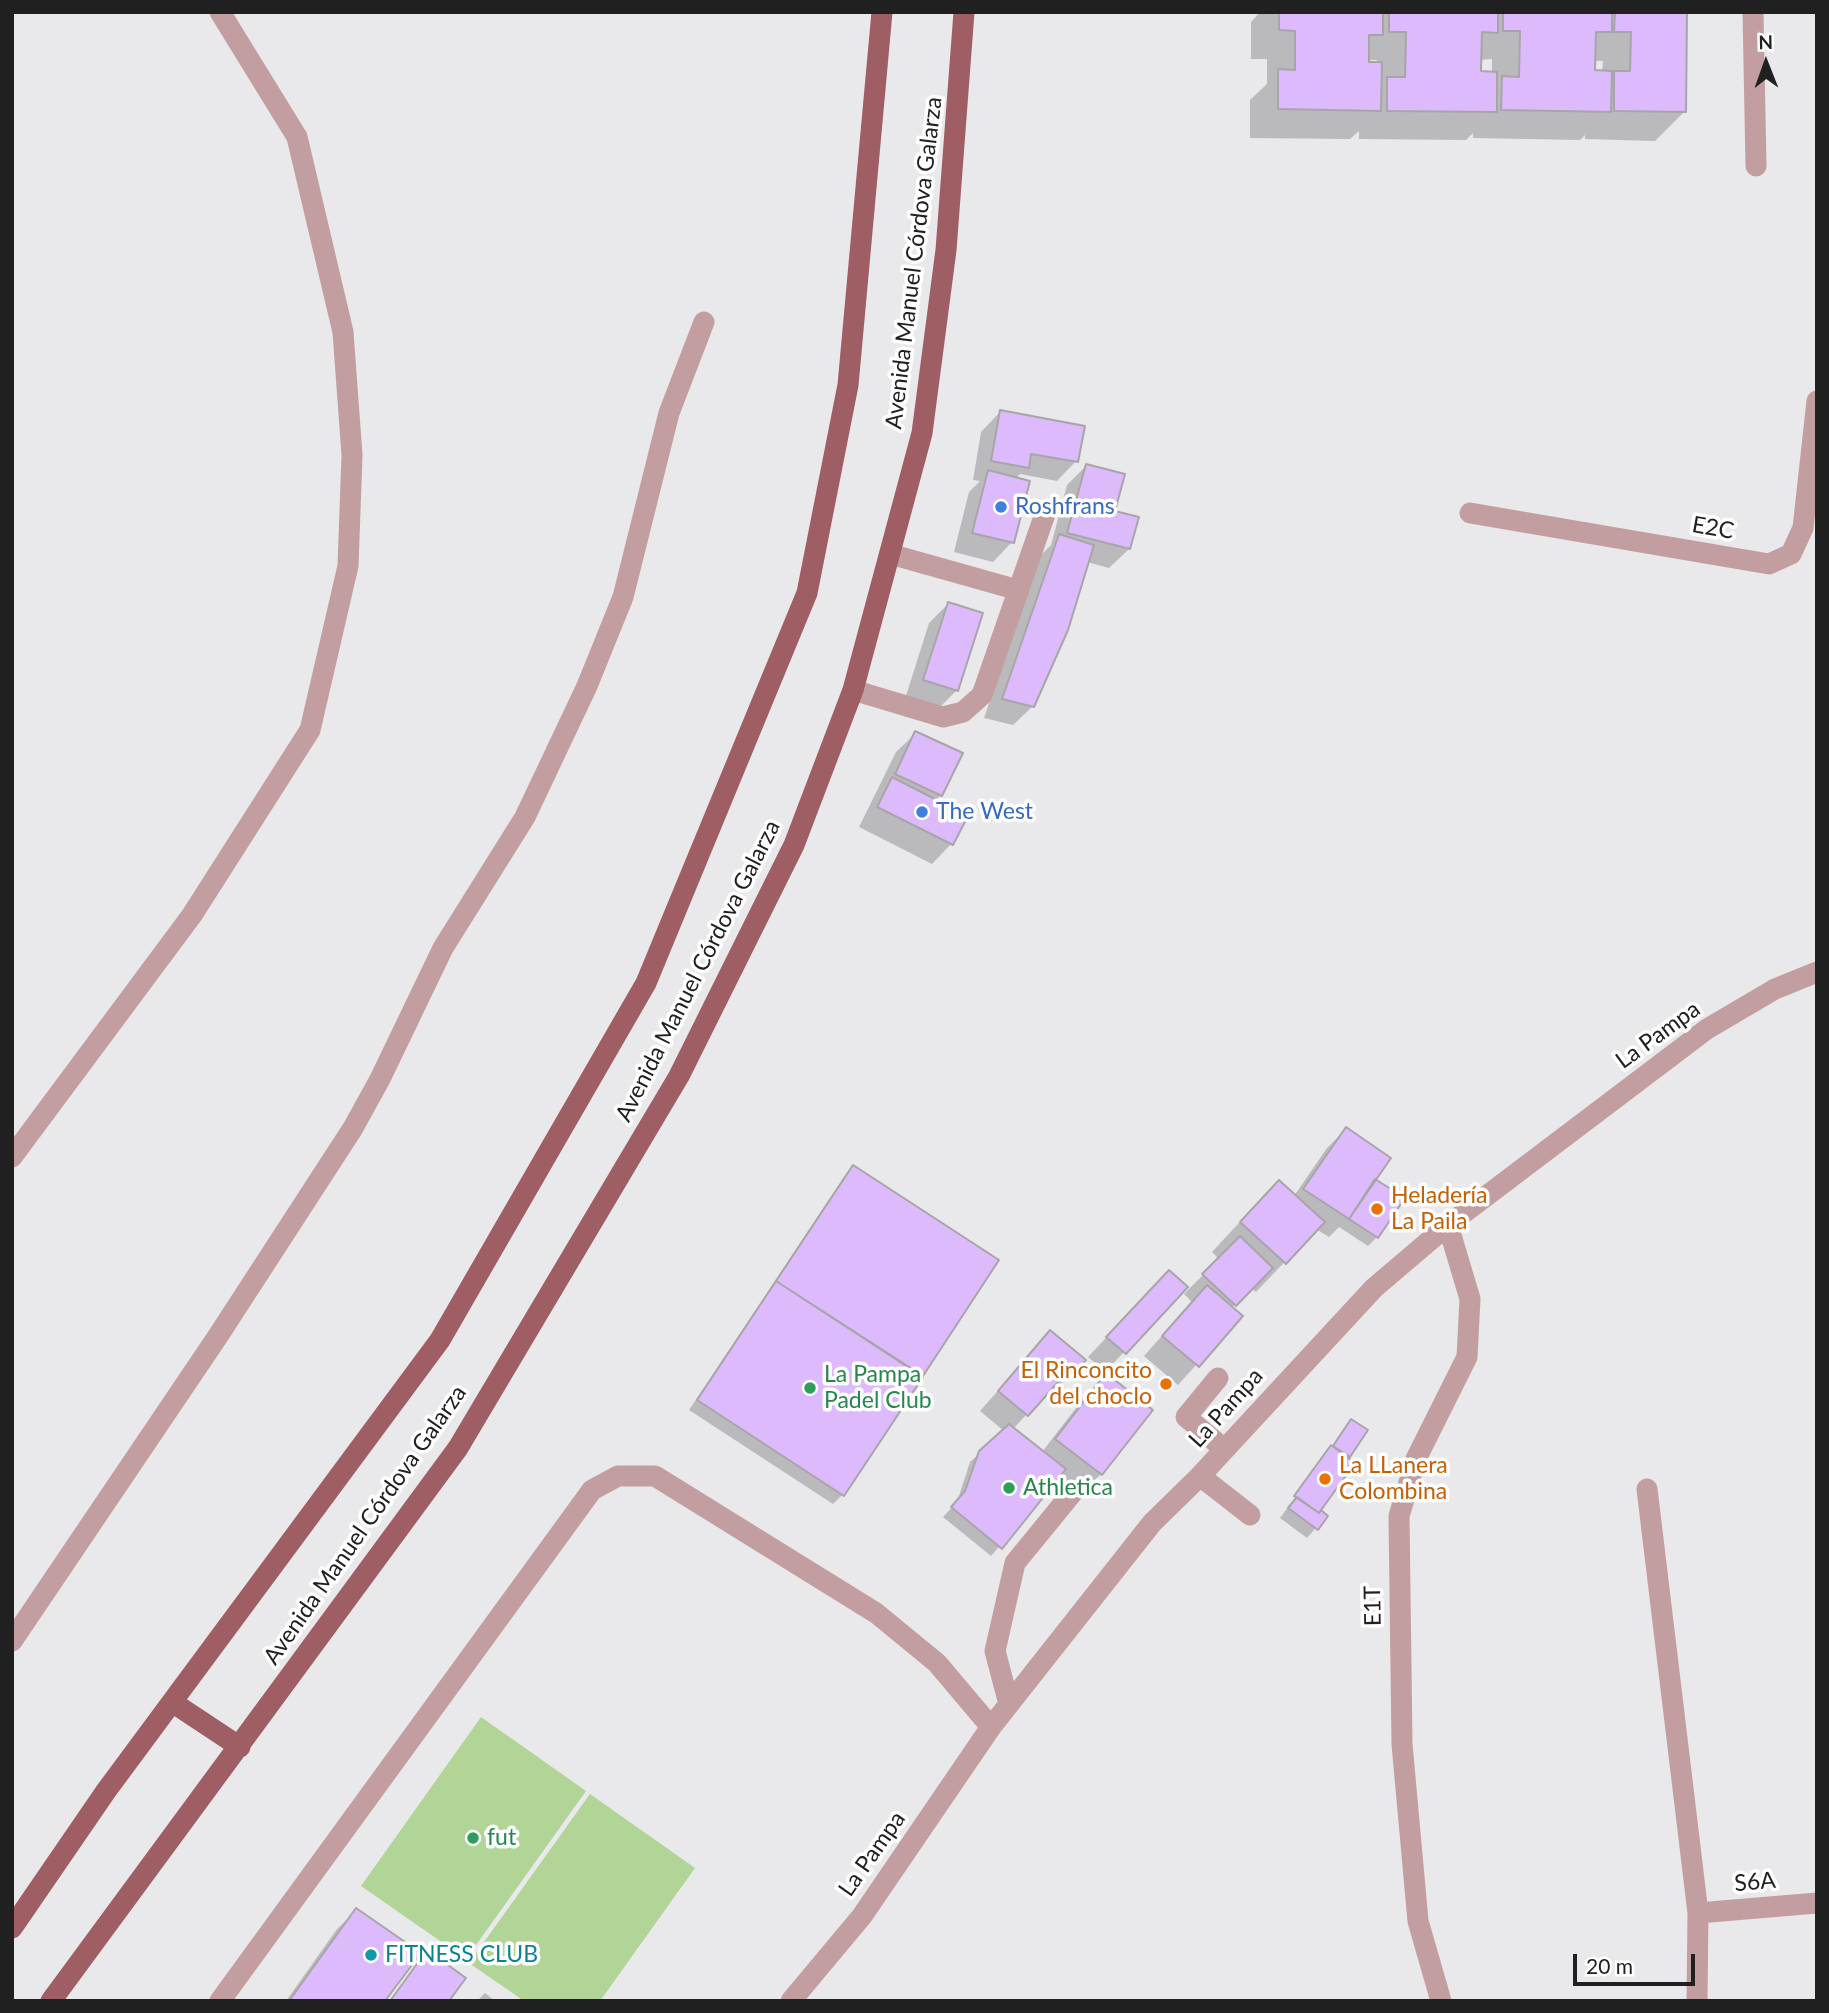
<!DOCTYPE html>
<html>
<head>
<meta charset="utf-8">
<style>
  body { margin:0 }
  #map { position:relative; width:1829px; height:2013px; overflow:hidden; background:#e9e8eb; font-family:Lato,sans-serif }
  canvas { display:block }
  .frame { position:absolute; inset:0; border:14px solid #202021; pointer-events:none }
  .north { position:absolute; left:1731px; top:28px; width:70px; height:70px; -webkit-text-stroke:5px #fff; paint-order:stroke; rotate:359deg; font-size:19px; font-weight:700; line-height:28px; text-align:center; color:#202021 }
  .north::after { content:''; display:block; margin:auto; width:24px; height:32px; background:#202021; clip-path:polygon(50% 0,100% 100%,50% 72%,0 100%) }
  .scale { position:absolute; left:1573px; top:1954px; width:122px; height:32px; box-sizing:border-box; border:4px solid #202021; border-top:0; padding-left:9px; font-size:21px; line-height:24px; white-space:nowrap; color:#202021; -webkit-text-stroke:5px #fff; paint-order:stroke }
</style>
</head>
<body>
<div id="map">
<canvas width="1829" height="2013"></canvas>
<div class="frame"></div>
<div class="north">N</div>
<div class="scale">20 m</div>
</div>
<script>
const g = document.querySelector('canvas').getContext('2d');
g.lineJoin = 'round';
function fill(path, color) {
  g.fillStyle = color;
  g.fill(path, 'evenodd');
}
function strokePath(path, color, width, dash) {
  g.strokeStyle = color;
  g.lineWidth = width;
  g.lineCap = dash ? 'butt' : 'round';
  g.setLineDash(dash || []);
  g.stroke(path);
}
function drawText(font, color, halo, rows, align = 'center') {
  g.font = font + ' Lato,sans-serif';
  g.lineWidth = 7;
  g.setLineDash([]);
  g.textBaseline = 'middle';
  g.strokeStyle = halo;
  g.fillStyle = color;
  for (const [text, x, y, turn = 0] of rows) {
    g.save();
    g.translate(x, y);
    g.rotate((+turn || 0) * Math.PI / 180);
    g.textAlign = isNaN(turn) ? turn : align;
    if (halo) g.strokeText(text, 0, 0);
    g.fillText(text, 0, 0);
    g.restore();
  }
}
const green = new Path2D(`
  M481,1717L586,1791L466,1959L361,1886Z
  M590,1794L695,1868L600,2001H524L469,1963Z`);
const shadow = new Path2D(`
  M1260,12H1686L1684,112L1655,141L1585,139V135L1580,140L1473,138V133L1466,140L1359,139V131L1350,139L1250,138V100L1267,84V59H1251V22ZM1492,59V73H1479V60ZM1367,60H1377V64H1367ZM1594,61H1603L1602,72H1593Z
  M1000,412L1076,461L1057,481L1020,474L1015,479L1012,542L993,562L954,552L969,492L980,481L973,480L981,432Z
  M1086,466L1113,512L1129,549L1109,568L1087,562L1033,706L1013,725L984,718L1040,556L1051,545L1067,485Z
  M948,604L957,690L937,710L905,699L929,623Z
  M916,733L941,795L935,801L966,817L951,844L932,864L859,827L896,752Z
  M1346,1129L1374,1180L1377,1237L1368,1246L1339,1227L1329,1237L1316,1229L1256,1292L1251,1288L1231,1308L1240,1316L1178,1385L1144,1356L1192,1302L1184,1294L1219,1259L1212,1252L1250,1211L1294,1196L1327,1148Z
  M853,1167L997,1261L842,1495L833,1504L689,1410L844,1177Z
  M1186,1287L1105,1372L1088,1357L1150,1291Z
  M1050,1332L1071,1373L1052,1393L1049,1390L1013,1429L1042,1452L1086,1395L1106,1376L1150,1410L1101,1474L1081,1493L1059,1476L991,1556L943,1517L957,1502L970,1462L1004,1431L980,1411Z
  M1351,1421L1365,1431L1319,1511L1326,1516L1307,1538L1280,1518Z
  M357,1910L383,2001H286L337,1929Z
  M485,1993L495,2001H477Z`);
const building = new Path2D(`
  M1279,12H1383V35H1369V62H1382L1381,111L1278,109V69L1295,70V31L1279,30Z
  M1389,12H1498V33L1482,32L1481,71L1497,72V112L1387,111V77H1405L1406,32H1389Z
  M1503,12H1612V32H1596L1595,70L1612,71L1611,112L1501,110L1502,76L1519,77L1520,31H1503Z
  M1615,12H1687L1686,112L1614,111V71H1630L1631,32H1614Z
  M1000,410L1085,426L1078,462L1031,454L1029,468L991,461Z
  M1086,464L1125,474L1115,511L1139,517L1130,549L1067,533Z
  M988,470L1030,481L1014,543L972,533Z
  M1059,534L1094,545L1068,630L1034,707L1002,699Z
  M948,602L983,613L958,691L923,680Z
  M915,731L963,753L942,796L895,774Z
  M892,777L968,816L953,845L877,807Z
  M1346,1127L1391,1158L1349,1219L1303,1189Z
  M853,1165L999,1260L923,1376L776,1281Z
  M1375,1179L1405,1198L1378,1238L1349,1219Z
  M1279,1180L1325,1222L1286,1264L1240,1222Z
  M1240,1236L1273,1268L1236,1306L1202,1274Z
  M1169,1270L1188,1287L1126,1354L1106,1337Z
  M776,1281L923,1377L844,1496L697,1400Z
  M1207,1285L1243,1316L1199,1367L1162,1336Z
  M1050,1330L1086,1360L1073,1375L1068,1371L1028,1416L998,1391Z
  M1106,1373L1153,1410L1102,1475L1055,1439Z
  M1351,1419L1368,1430L1350,1457L1333,1446Z
  M1009,1424L1066,1469L1002,1549L951,1507L965,1491L979,1451Z
  M1331,1445L1355,1463L1319,1513L1294,1496Z
  M1297,1497L1319,1513L1321,1510L1328,1516L1318,1530L1288,1508Z
  M356,1908L421,1953L385,2001H289Z
  M427,1950L466,1978L449,2001H390Z`);
const minor = new Path2D(`
  M1753,12L1756,166
  M1470,513L1769,564L1791,554L1803,528L1817,401
  M890,554L1018,590
  M853,690L943,717L963,712L982,695L1045,514
  M12,1157L192,915L310,730L348,566L352,455L343,332L297,137L220,12
  M1218,1378L1186,1417L1223,1448
  M1200,1476L1250,1515
  M1647,1489L1698,1913L1697,2001
  M12,1641L218,1336L353,1128L380,1079L443,948L525,817L587,686L623,597L669,413L704,322
  M1009,1704L995,1651L1015,1563L1073,1492
  M1698,1913L1817,1903
  M220,2001L592,1490L618,1476H655L876,1613L937,1663L991,1727
  M791,2001L862,1916L991,1727L1152,1523L1200,1476L1374,1288L1448,1225L1707,1029L1775,989L1817,972
  M1441,2001L1418,1921L1402,1744L1399,1516L1416,1459L1467,1357L1470,1299L1448,1225`);
const major = new Path2D(`
  M172,1702L240,1747
  M12,1928L106,1791L440,1340L646,983L807,593L848,385L882,12
  M51,2001L458,1448L679,1076L794,845L853,690L922,433L946,250L964,12`);
const markers = [
  [1001,507,7,"#3f7fe0"],
  [922,812,7,"#3f7fe0"],
  [1377,1209,7,"#e8710a"],
  [1166,1384,7,"#e8710a"],
  [810,1388,7,"#2e9e5b"],
  [1325,1479,7,"#e8710a"],
  [1009,1488,7,"#2e9e5b"],
  [473,1838,7,"#2e9e5b"],
  [371,1955,7,"#0f9aa8"]
];
const streetNames = [
  ["Avenida Manuel Córdova Galarza",914,263,-83],
  ["E2C",1713,528,10],
  ["Avenida Manuel Córdova Galarza",698,971,-63],
  ["La Pampa",1658,1035,-36],
  ["La Pampa",1226,1408,-48],
  ["Avenida Manuel Córdova Galarza",365,1525,-55],
  ["E1T",1373,1606,-91],
  ["La Pampa",872,1854,-55],
  ["S6A",1755,1882,-5]
];
const shopNames = [
  ["Roshfrans",1015,507],
  ["The West",936,812]
];
const foodNames = [
  ["Heladería",1391,1196],
  ["La Paila",1391,1222],
  ["El Rinconcito",1152,1371,"right"],
  ["del choclo",1152,1397,"right"],
  ["La LLanera",1339,1466],
  ["Colombina",1339,1492]
];
const leisureNames = [
  ["La Pampa",824,1375],
  ["Padel Club",824,1401],
  ["Athletica",1023,1488],
  ["fut",487,1838]
];
const cultureNames = [
  ["FITNESS CLUB",385,1955]
];
fill(green, '#b0d596');
fill(shadow, '#0003');
fill(building, '#ddbafc');
strokePath(building, '#a7a5a8', 2);
strokePath(minor, '#c39ea0', 21);
strokePath(major, '#9e5e63', 21);
for (const [x, y, r, color] of markers) {
  const dot = new Path2D();
  dot.arc(x, y, r, 0, 2 * Math.PI);
  g.fillStyle = color;
  g.fill(dot);
  strokePath(dot, '#fff', 2.5);
}
drawText('23px', '#202021', '#fff', streetNames);
drawText('23px', '#366cbe', '#fff', shopNames, 'left');
drawText('23px', '#c56008', '#fff', foodNames, 'left');
drawText('23px', '#27864d', '#fff', leisureNames, 'left');
drawText('23px', '#0d838f', '#fff', cultureNames, 'left');
</script>
</body>
</html>
